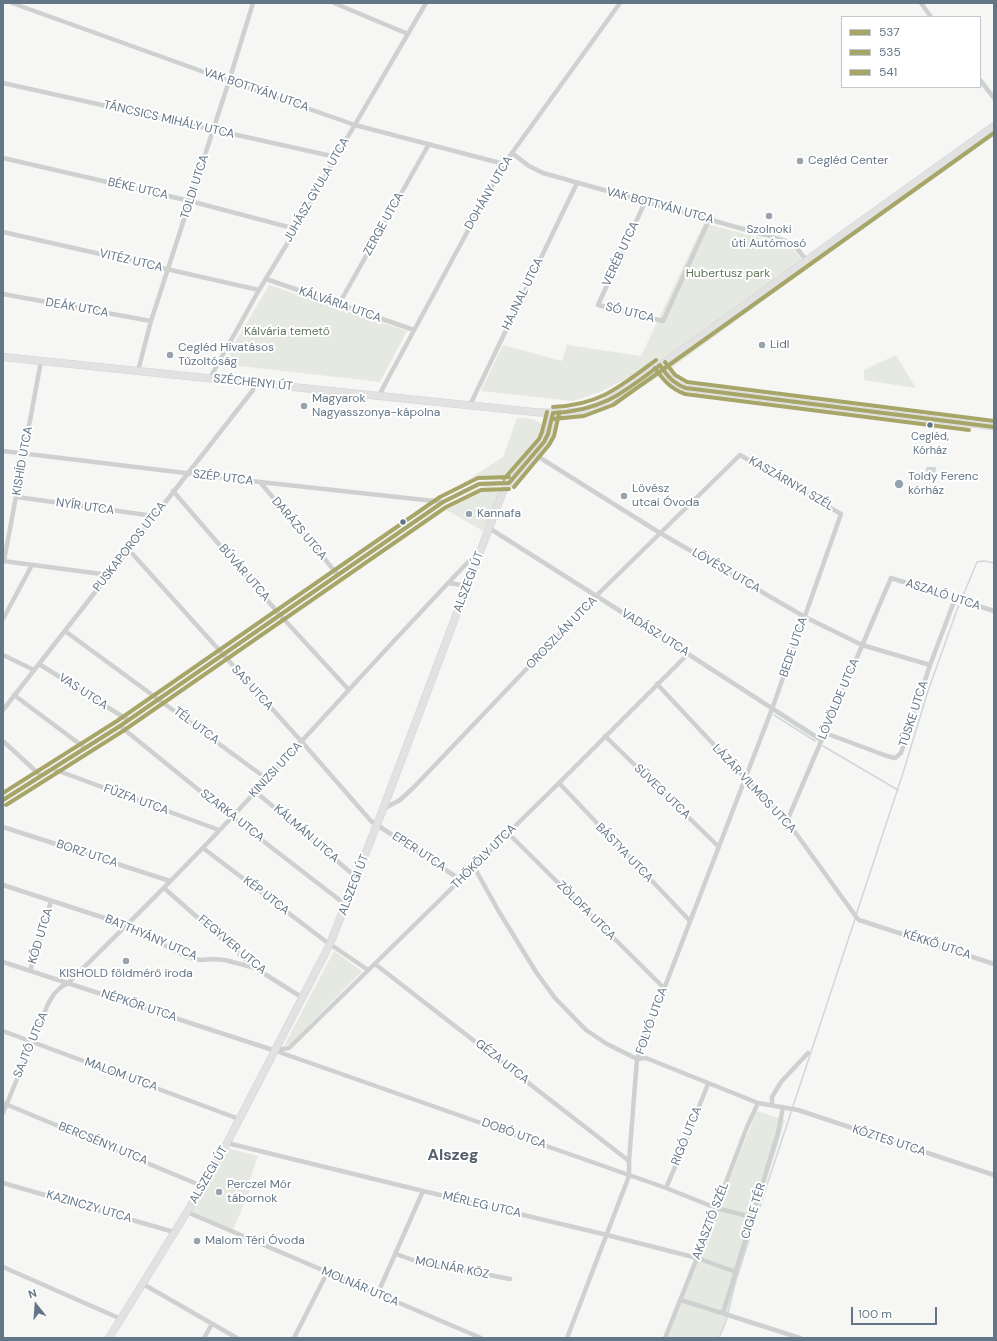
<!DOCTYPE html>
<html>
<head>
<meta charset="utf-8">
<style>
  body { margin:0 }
  #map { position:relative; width:997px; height:1341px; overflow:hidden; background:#f6f6f4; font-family:"DM Sans",sans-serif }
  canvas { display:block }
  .frame { position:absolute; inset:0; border:4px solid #637687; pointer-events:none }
  .legend { position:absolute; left:841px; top:16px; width:140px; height:72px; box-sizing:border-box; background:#fff; border:1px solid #c1c8cf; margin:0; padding:5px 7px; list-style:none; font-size:12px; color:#637687 }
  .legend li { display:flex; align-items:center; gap:8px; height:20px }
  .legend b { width:20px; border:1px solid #c1c8cf }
  .north { position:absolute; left:16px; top:1285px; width:40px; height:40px; -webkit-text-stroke:3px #fff; paint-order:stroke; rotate:343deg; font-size:11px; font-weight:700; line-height:16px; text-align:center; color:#637687 }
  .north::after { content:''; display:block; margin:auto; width:14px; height:18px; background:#637687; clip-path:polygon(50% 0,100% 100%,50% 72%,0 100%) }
  .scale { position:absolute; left:851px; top:1307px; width:86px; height:18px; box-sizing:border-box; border:2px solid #637687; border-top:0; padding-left:5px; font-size:12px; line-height:14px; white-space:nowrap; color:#637687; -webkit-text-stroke:3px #fff; paint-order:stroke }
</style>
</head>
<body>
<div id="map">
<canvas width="997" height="1341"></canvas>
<div class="frame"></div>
<ul class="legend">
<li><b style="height:5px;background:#a7a668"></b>537</li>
<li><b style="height:5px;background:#a7a668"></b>535</li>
<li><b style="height:5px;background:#a7a668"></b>541</li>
</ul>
<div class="north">N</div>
<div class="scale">100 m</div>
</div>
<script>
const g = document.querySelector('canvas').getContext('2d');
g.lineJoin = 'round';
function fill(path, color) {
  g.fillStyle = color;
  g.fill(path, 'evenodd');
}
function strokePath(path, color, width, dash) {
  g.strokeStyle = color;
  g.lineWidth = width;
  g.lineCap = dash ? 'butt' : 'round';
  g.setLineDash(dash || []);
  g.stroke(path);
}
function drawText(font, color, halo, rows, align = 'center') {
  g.font = font + ' "DM Sans",sans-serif';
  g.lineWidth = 4;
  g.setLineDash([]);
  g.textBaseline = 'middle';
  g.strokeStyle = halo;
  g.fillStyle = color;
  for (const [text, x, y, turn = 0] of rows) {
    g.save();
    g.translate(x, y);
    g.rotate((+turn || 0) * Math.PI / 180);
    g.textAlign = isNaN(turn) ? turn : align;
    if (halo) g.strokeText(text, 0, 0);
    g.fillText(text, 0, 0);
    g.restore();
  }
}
const green = new Path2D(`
  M704,223L789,246L797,253L808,268L665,373L639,389L632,376L598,393L573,401L481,391L503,345L562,361L567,345L641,356Z
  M269,285L407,331L380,382L222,364Z
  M896,355L916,388L864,380V370Z
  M517,418C531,418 551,420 542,440C538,447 531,453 526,459C521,465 515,475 507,479C499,483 489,478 480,480C469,482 460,489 449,492L503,457Z
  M488,486L499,487L501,490L483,531L443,508L478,488Z
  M334,951L362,971L290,1044L284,1046Z
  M757,1111L785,1120L720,1338H666Z
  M227,1148L258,1156L247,1188L250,1190L233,1230L191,1212Z`);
const water = new Path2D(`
  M926,467H936L935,482H928L929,473H926Z`);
const stream = new Path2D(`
  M774,715L815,741
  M823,746L898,790
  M856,915L903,773L928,691L957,610L977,562L984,561L994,563
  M719,1338L726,1321L736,1279L763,1197L855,919`);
const street = new Path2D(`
  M12,3L229,81L355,125L504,164
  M334,3L408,34
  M921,3L931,17
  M980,80L994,98
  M3,83L336,157
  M512,153L529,166L543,173L786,241L795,246L807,261
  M3,158L190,201L296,229
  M645,202L598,305L663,321L709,220
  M3,232L259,290
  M266,279L414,330
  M3,294L151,321
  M339,304L429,144
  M138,371L151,321L229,81L253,3
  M210,378L259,290L296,229L336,157L426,3
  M379,396L385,384L504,164L620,3
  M470,405L577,183
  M3,451L260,482L443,502
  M534,454L660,533L805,617L862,645L930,665
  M260,482L338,575
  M173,491L280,615L349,690
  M17,497L154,516
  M489,528L688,654L821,740
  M129,550L302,742L371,821L461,880
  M3,561L109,575
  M4,561L41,361
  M448,583L456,584L467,587
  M3,619L32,565
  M65,631L267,779
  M3,655L34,670
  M39,664L128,720
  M657,684L746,779L787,821L857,918L859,920L994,964
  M14,695L85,748
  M3,710L253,390L255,383
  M120,726L232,817L346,905
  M825,733L887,756L895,758L901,753L930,665L955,599
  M605,736L719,847
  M3,741L41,776
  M53,769L219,830
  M559,783L690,921
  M256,792L356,877
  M3,800L120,726L443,502L479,484L509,483
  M383,809L400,800L414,787L596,596L740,455L841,514L772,709L637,1059L629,1161V1176L567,1338
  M787,821L891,578L994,611
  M3,827L170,881
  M508,833L664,988
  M203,848L324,940L368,970
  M474,867L498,910L536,972L555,998L586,1030L607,1044L637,1059L646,1058L758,1103L798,1110L994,1175
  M3,885L126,925L187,957L200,960L214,959L225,960L255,968
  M164,888L255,968L303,998
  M3,962L276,1051L666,1188L716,1208L752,1217
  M375,964L629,1161
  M30,971L51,901
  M3,1031L239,1119
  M277,1050L289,1048L559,783L688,654
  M3,1103L202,1186
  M772,1105V1097L781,1082L808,1053
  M3,1113L48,1004L54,994L61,987L68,983C132,920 196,857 256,791C328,713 398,635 472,558L479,553
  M227,1143L423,1191L607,1235L697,1258L736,1272
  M3,1183L174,1232
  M666,1188C681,1154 694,1119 708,1084
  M187,1212L481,1338
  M396,1254L424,1264L469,1271L510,1279
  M3,1267L121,1319
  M143,1284L237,1338
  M377,1295L423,1191
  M681,1300L800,1338
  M723,1313L778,1133L783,1107
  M204,1338L212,1324
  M294,1338L327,1273
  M665,1338L697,1258L747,1127L758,1103`);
const secondary = new Path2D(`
  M660,365C667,376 673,384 686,388L994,427`);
const primary = new Path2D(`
  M3,357L534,412C576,415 594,412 629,388L994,126
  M109,1338L187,1212L227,1143L330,944L383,809L503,491L544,442L548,434L553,413`);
const bus1 = new Path2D(`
  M660,365C667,376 674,384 686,388L994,427
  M553,413C602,411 623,393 660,365
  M509,483L544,442L548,434L553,413
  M3,800L120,726L443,502L479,484L509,483`);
const bus2 = new Path2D(`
  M655,368C663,380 671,389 685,394L969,430
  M553,419L584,416L613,405L994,133
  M514,487L549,445L554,436L559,414
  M6,805L123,731L446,507L481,490L509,489`);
const bus3 = new Path2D(`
  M665,362L675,375L687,382L994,421
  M553,407C600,405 620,387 656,360
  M504,479L539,439L542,432L547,412
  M3,793L117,721L440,497L478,478L509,477`);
const markers = [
  [800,161,4,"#96a3ad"],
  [769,216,4,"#96a3ad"],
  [762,345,4,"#96a3ad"],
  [170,355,4,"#96a3ad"],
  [304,406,4,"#96a3ad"],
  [930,425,3.5,"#637687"],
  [899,484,5,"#96a3ad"],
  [624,496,4,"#96a3ad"],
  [469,514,4,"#96a3ad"],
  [403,522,3.5,"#637687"],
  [126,961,4,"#96a3ad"],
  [219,1192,4,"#96a3ad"],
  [197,1241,4,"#96a3ad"]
];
const busNames = [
  ["Cegléd,",930,437],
  ["Kórház",930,451]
];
const streetNames = [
  ["VAK BOTTYÁN UTCA",256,90,19],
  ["TÁNCSICS MIHÁLY UTCA",169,120,13],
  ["TOLDI UTCA",195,187,-72],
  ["BÉKE UTCA",138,189,13],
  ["JUHÁSZ GYULA UTCA",317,190,-60],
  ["DOHÁNY UTCA",489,193,-60],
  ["VAK BOTTYÁN UTCA",660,206,15],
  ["ZERGE UTCA",384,224,-61],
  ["VERÉB UTCA",621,254,-65],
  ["VITÉZ UTCA",131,261,13],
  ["HAJNAL UTCA",523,294,-64],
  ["KÁLVÁRIA UTCA",340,305,19],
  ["DEÁK UTCA",77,308,10],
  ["SÓ UTCA",630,313,14],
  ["SZÉCHENYI ÚT",253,383,6],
  ["KISHÍD UTCA",23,461,-80],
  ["SZÉP UTCA",223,478,7],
  ["KASZÁRNYA SZÉL",791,484,30],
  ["NYÍR UTCA",85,507,8],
  ["DARÁZS UTCA",299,529,50],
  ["PUSKAPOROS UTCA",130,547,-52],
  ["LÖVÉSZ UTCA",726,571,30],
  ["BÚVÁR UTCA",244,573,49],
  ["ALSZEGI ÚT",469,582,-69],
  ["ASZALÓ UTCA",943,595,18],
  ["OROSZLÁN UTCA",562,633,-46],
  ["VADÁSZ UTCA",655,633,32],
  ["BEDE UTCA",794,647,-71],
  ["SAS UTCA",252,688,48],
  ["VAS UTCA",83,692,33],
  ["LÖVÖLDE UTCA",839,699,-67],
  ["TÜSKE UTCA",914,714,-72],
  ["TÉL UTCA",196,726,37],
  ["KINIZSI UTCA",276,770,-47],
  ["LÁZÁR VILMOS UTCA",754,789,47],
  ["SÜVEG UTCA",662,792,44],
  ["FŰZFA UTCA",136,800,20],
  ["SZARKA UTCA",232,816,38],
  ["KÁLMÁN UTCA",306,834,41],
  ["EPER UTCA",419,852,33],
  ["BÁSTYA UTCA",624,853,46],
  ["BORZ UTCA",87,854,18],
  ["THÖKÖLY UTCA",484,857,-45],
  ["ALSZEGI ÚT",354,885,-69],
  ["KÉP UTCA",266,896,38],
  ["ZÖLDFA UTCA",586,911,45],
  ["KÖD UTCA",41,936,-73],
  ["BATTHYÁNY UTCA",151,938,23],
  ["FEGYVER UTCA",232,945,40],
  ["KÉKKŐ UTCA",937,945,18],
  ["NÉPKÖR UTCA",139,1006,18],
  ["FOLYÓ UTCA",652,1021,-70],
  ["SAJTÓ UTCA",31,1045,-67],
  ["GÉZA UTCA",502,1062,38],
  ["MALOM UTCA",121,1075,20],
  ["DOBÓ UTCA",514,1134,20],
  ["RIGÓ UTCA",687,1136,-68],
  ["KÖZTES UTCA",889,1141,18],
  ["BERCSÉNYI UTCA",103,1144,22],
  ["ALSZEGI ÚT",209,1175,-60],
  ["MÉRLEG UTCA",482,1205,13],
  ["KAZINCZY UTCA",89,1207,16],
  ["CIGLE TÉR",754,1211,-73],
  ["AKASZTÓ SZÉL",711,1221,-69],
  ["MOLNÁR KÖZ",452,1268,11],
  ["MOLNÁR UTCA",360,1287,23]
];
const poiNames = [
  ["Cegléd Center",808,161],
  ["Szolnoki",769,230,"center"],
  ["úti Autómosó",769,244,"center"],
  ["Lidl",770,345],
  ["Cegléd Hivatásos",178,348],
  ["Tűzoltóság",178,362],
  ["Magyarok",312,399],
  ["Nagyasszonya-kápolna",312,413],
  ["Toldy Ferenc",908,477],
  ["kórház",908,491],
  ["Lövész",632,489],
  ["utcai Óvoda",632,503],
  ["Kannafa",477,514],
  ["KISHOLD földmérő iroda",126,974,"center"],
  ["Perczel Mór",227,1185],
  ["tábornok",227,1199],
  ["Malom Téri Óvoda",205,1241]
];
const parkNames = [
  ["Hubertusz park",728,274],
  ["Kálvária temető",287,332]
];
const districtNames = [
  ["Alszeg",453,1156]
];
fill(green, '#e6e9e2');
fill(water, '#d0d7db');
strokePath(stream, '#d0d7db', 1.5);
strokePath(secondary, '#d1d3d4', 7);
strokePath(primary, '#d1d3d3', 8);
strokePath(street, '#cfd1d1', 4.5);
strokePath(secondary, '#e2e2e3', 6);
strokePath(primary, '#e2e2e3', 7);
strokePath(bus1, '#a7a668', 4);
strokePath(bus2, '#a7a668', 4);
strokePath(bus3, '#a7a668', 4);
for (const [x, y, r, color] of markers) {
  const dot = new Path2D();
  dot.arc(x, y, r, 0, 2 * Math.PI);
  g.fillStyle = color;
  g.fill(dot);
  strokePath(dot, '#fff', 1.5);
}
drawText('11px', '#637687', '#fff', busNames);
drawText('12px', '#637687', '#fff', streetNames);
drawText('12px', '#637687', '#fff', poiNames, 'left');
drawText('12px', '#63795f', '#fff', parkNames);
drawText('bold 16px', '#525f6c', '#fff', districtNames);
</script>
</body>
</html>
